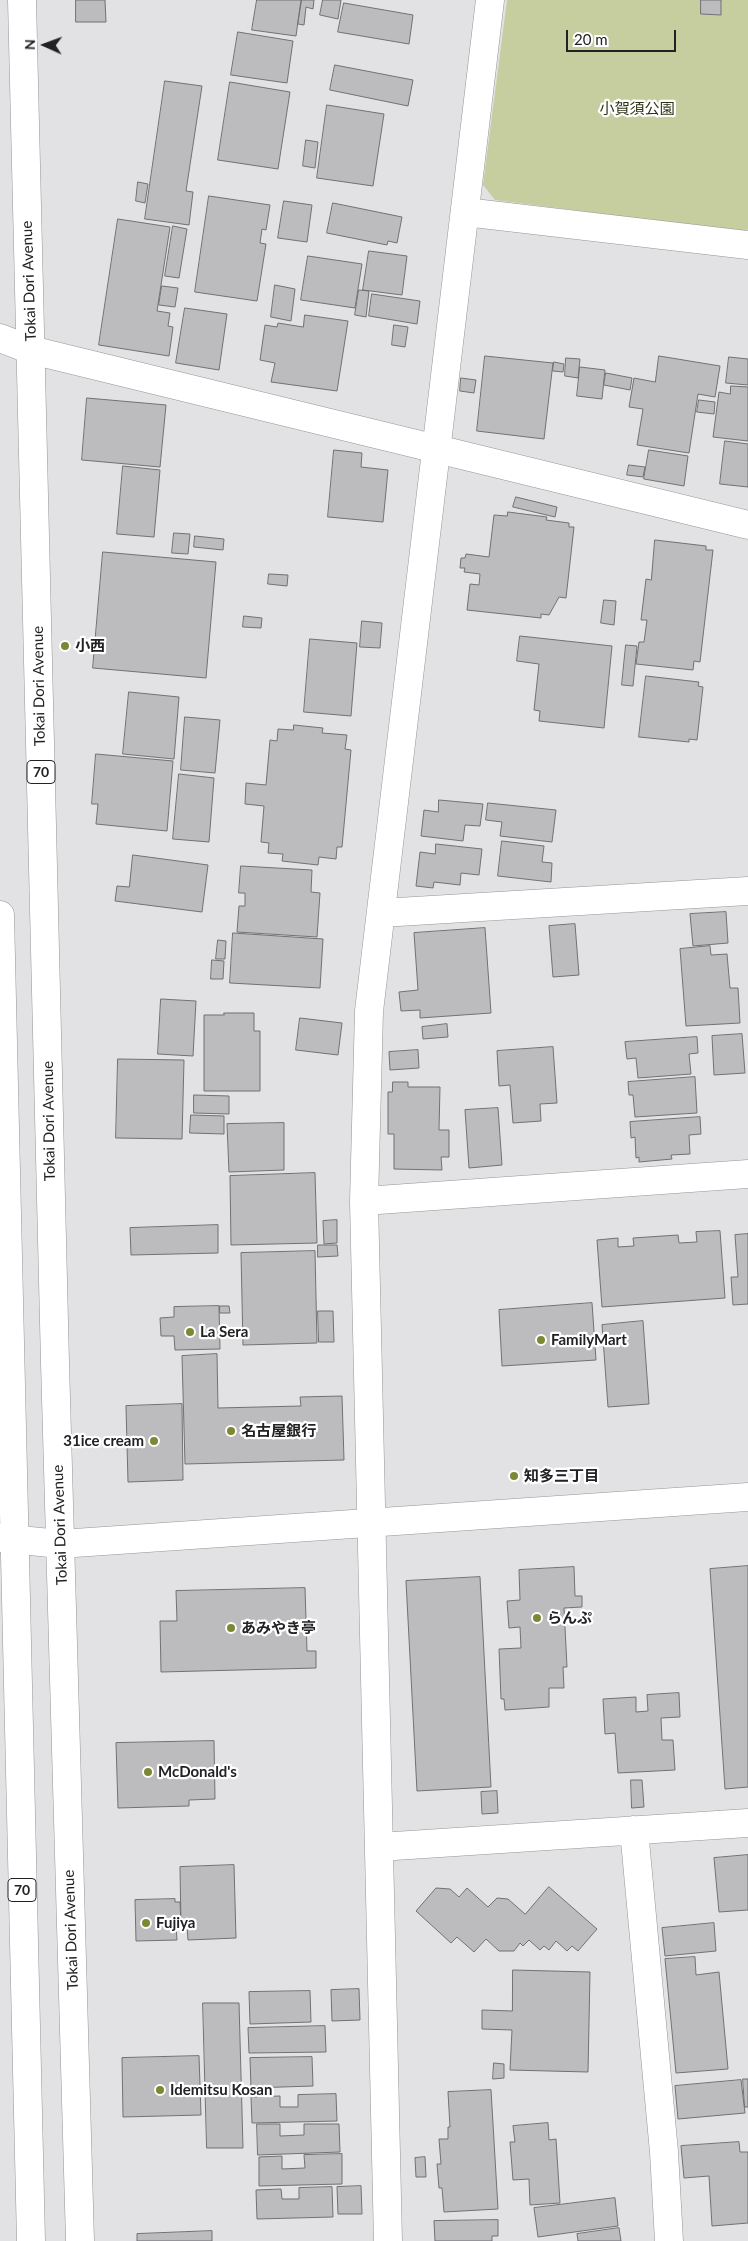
<!DOCTYPE html>
<html>
<head>
<meta charset="utf-8">
<style>
  body { margin:0 }
  #map { position:relative; width:748px; height:2241px; overflow:hidden; background:#e2e2e5; font-family:Lato,sans-serif }
  canvas { display:block }
  .north { position:absolute; left:20px; top:20px; width:50px; height:50px; -webkit-text-stroke:4px #fff; paint-order:stroke; rotate:272deg; font-size:14px; font-weight:700; line-height:20px; text-align:center; color:#222224 }
  .north::after { content:''; display:block; margin:auto; width:18px; height:22px; background:#222224; clip-path:polygon(50% 0,100% 100%,50% 72%,0 100%) }
  .scale { position:absolute; left:566px; top:30px; width:110px; height:22px; box-sizing:border-box; border:2px solid #222224; border-top:0; padding-left:6px; font-size:15px; line-height:18px; white-space:nowrap; color:#222224; -webkit-text-stroke:4px #fff; paint-order:stroke }
</style>
</head>
<body>
<div id="map">
<canvas width="748" height="2241"></canvas>
<div class="north">N</div>
<div class="scale">20 m</div>
</div>
<script>
const g = document.querySelector('canvas').getContext('2d');
g.lineJoin = 'round';
function fill(path, color) {
  g.fillStyle = color;
  g.fill(path, 'evenodd');
}
function strokePath(path, color, width, dash) {
  g.strokeStyle = color;
  g.lineWidth = width;
  g.lineCap = dash ? 'butt' : 'round';
  g.setLineDash(dash || []);
  g.stroke(path);
}
function drawText(font, color, halo, rows, align = 'center') {
  g.font = font + ' Lato,"Noto Sans JP",sans-serif';
  g.lineWidth = 4.5;
  g.setLineDash([]);
  g.textBaseline = 'middle';
  g.strokeStyle = halo;
  g.fillStyle = color;
  for (const [text, x, y, turn = 0] of rows) {
    g.save();
    g.translate(x, y);
    g.rotate((+turn || 0) * Math.PI / 180);
    g.textAlign = isNaN(turn) ? turn : align;
    if (halo) g.strokeText(text, 0, 0);
    g.fillText(text, 0, 0);
    g.restore();
  }
}
const green = new Path2D(`
  M507,0H748V229L744,232L495,200L483,185Z`);
const building = new Path2D(`
  M76,0H105L106,22H76Z
  M257,0H301L296,36L252,30Z
  M302,0H314L313,9L306,7L304,25L298,24Z
  M323,0H341L338,19L320,15Z
  M701,0H721V15L701,14Z
  M344,3L413,15L409,44L338,32Z
  M238,32L293,41L287,83L231,75Z
  M335,65L413,80L408,106L330,90Z
  M165,81L202,86L186,191L193,192L189,225L145,219Z
  M230,82L290,92L278,169L218,160Z
  M327,105L384,114L373,186L317,178Z
  M306,140L318,142L315,168L303,166Z
  M138,182L148,184L145,203L136,201Z
  M209,196L270,205L266,230L262,229L260,243L266,244L257,301L195,292Z
  M284,201L312,205L307,242L278,238Z
  M333,203L402,217L397,243L388,241L387,245L327,233Z
  M118,219L170,227L157,311L170,313L168,326L173,327L169,356L99,345Z
  M173,226L187,229L179,278L165,276Z
  M369,251L407,256L402,295L363,290Z
  M308,256L362,264L355,308L301,300Z
  M275,285L295,289L291,321L271,317Z
  M162,286L178,288L175,307L159,305Z
  M359,290L369,291L366,317L355,315Z
  M372,294L420,301L417,324L369,316Z
  M185,308L227,314L219,370L176,363Z
  M305,315L348,321L337,391L271,382L275,363L260,360L265,325L277,327L278,323L303,327Z
  M394,325L408,327L405,347L392,345Z
  M485,356L553,363L544,439L477,431Z
  M659,356L720,366L715,397L698,394L689,453L637,445L643,409L629,407L634,378L655,382Z
  M729,357L748,359V385L726,383Z
  M566,358L580,359L578,378L565,376Z
  M554,362L564,364L563,372L553,371Z
  M580,367L605,370L602,399L577,396Z
  M606,373L632,378L630,390L604,385Z
  M461,378L476,380L474,393L460,391Z
  M731,386L748,387V441L713,437L719,392L730,394Z
  M87,398L166,405L160,467L82,460Z
  M699,400L715,402L714,414L697,412Z
  M725,441L748,444V487L720,484Z
  M334,450L362,453L361,467L388,470L383,522L328,517Z
  M649,450L688,456L684,486L644,479Z
  M629,465L645,467L643,477L627,475Z
  M123,466L160,470L154,537L117,534Z
  M516,497L557,507L555,517L513,507Z
  M508,512L547,517L546,520L569,523V527H574L566,598L559,597L549,615L541,614V618L467,610L470,584L479,585L480,574L464,572L465,568H460L461,558H465L466,554L489,557L494,515L507,516Z
  M174,533L190,534L188,554L172,553Z
  M195,536L224,539L223,550L194,547Z
  M655,540L706,546V550H713L700,662L694,661L693,670L636,664L639,642H644L647,620H641L646,579L651,580Z
  M103,552L216,562L206,678L93,668Z
  M269,574L288,575L287,586L268,584Z
  M604,600L616,601L614,625L601,623Z
  M244,616L262,618L261,628L243,627Z
  M362,621L382,623L380,648L360,647Z
  M520,636L612,646L604,728L539,721L540,711L534,710L539,664L517,661Z
  M310,639L357,643L351,716L304,712Z
  M626,645L637,646L633,686L622,685Z
  M646,676L699,682L698,686L703,687L697,740L689,739V742L639,737Z
  M129,692L179,697L174,759L123,754Z
  M185,717L220,720L215,773L181,770Z
  M294,725L323,728L322,733L347,735L345,749L351,750L342,847H337L336,859L319,857L318,865L282,861L283,854L268,853L269,843L261,842L264,806L245,804L246,783L266,785L270,740L277,741L278,729L293,730Z
  M96,754L173,761L167,831L96,824L98,804H92Z
  M179,774L214,778L209,842L173,839Z
  M439,800L483,804L480,826L465,825L463,841L421,836L424,810L438,812Z
  M488,803L556,810L552,842L500,836L502,822L486,820Z
  M502,841L544,846L542,862L552,863L551,882L498,876Z
  M436,844L482,849L479,875L461,873L460,885L434,882L433,888L416,886L420,852L435,854Z
  M133,855L208,865L202,912L115,901L117,886L129,887Z
  M241,866L312,870L311,892L320,893L317,937L237,932L239,906H245V893H239Z
  M726,912L728,943L693,946L690,914Z
  M575,924L579,975L553,977L549,926Z
  M485,928L491,1013L420,1018V1010L401,1011L399,992L418,990L414,933Z
  M233,933L323,939L320,988L230,983Z
  M218,940L226,941L225,959H216Z
  M710,946L711,955L727,954L730,988H738L740,1023L686,1026L680,949Z
  M212,960L224,961L223,979H211Z
  M161,999L196,1001L193,1056L158,1054Z
  M224,1013H254V1031H260V1091H204V1015H224Z
  M300,1018L342,1023L338,1055L296,1050Z
  M447,1024L448,1037L423,1039L422,1027Z
  M742,1034L745,1073L714,1075L712,1036Z
  M697,1037L698,1053L689,1054L691,1074L638,1078L636,1058L627,1059L625,1042Z
  M553,1047L557,1103L540,1104L541,1121L513,1123L510,1085L499,1086L497,1051Z
  M418,1050L419,1068L390,1070L389,1052Z
  M118,1059L184,1060L182,1139L116,1138Z
  M695,1077L697,1113L635,1117L633,1095H629L628,1082Z
  M393,1082H408V1087H440L439,1130H449V1157H441L442,1170L394,1169V1134H388V1092H392Z
  M194,1095L229,1096V1114L194,1113Z
  M498,1108L502,1165L469,1168L465,1110Z
  M191,1115L224,1116V1134L190,1133Z
  M700,1117L701,1134L689,1135L690,1154L671,1155L672,1159L639,1162V1157L636,1158L635,1137L631,1138L630,1122Z
  M284,1123V1170L229,1172L227,1124Z
  M315,1173L317,1243L231,1245L230,1176Z
  M337,1220V1243L324,1244L323,1221Z
  M218,1225V1253L131,1255L130,1228Z
  M720,1231L725,1298L602,1307L597,1240L618,1238V1247L634,1246L633,1238L678,1235L679,1243L697,1242L696,1232Z
  M748,1234V1304L733,1305L731,1277H738L735,1235Z
  M318,1245H337L338,1256L318,1257Z
  M315,1251L317,1343L243,1345L241,1253Z
  M592,1303L596,1360L502,1366L499,1310Z
  M219,1306L220,1349L175,1350L174,1336H161L160,1318L174,1317V1307Z
  M220,1306H229L230,1313H220Z
  M318,1311H333L334,1342H319Z
  M643,1321L649,1404L608,1407L602,1325Z
  M217,1354L218,1408L301,1406L300,1397L342,1396L344,1460L185,1464L182,1356Z
  M182,1404L183,1480L128,1482L126,1406Z
  M748,1566V1787L725,1789L710,1569Z
  M574,1567L575,1596H582V1607L564,1608L567,1667H563L564,1688H549V1707L505,1710L504,1699H501L499,1649L521,1648L520,1627L509,1628L507,1601L520,1600L519,1570Z
  M480,1577L491,1787L417,1791L406,1581Z
  M305,1588L307,1651H316V1668L161,1672L160,1621H177L176,1591Z
  M679,1693L680,1717L661,1718L662,1740H673L675,1770L618,1773L615,1733L605,1734L603,1699L636,1697V1712L648,1711L647,1695Z
  M214,1741L215,1799L189,1800V1806L118,1808L116,1743Z
  M631,1780H642L644,1807L632,1808Z
  M497,1791L498,1813L482,1814L481,1792Z
  M748,1855V1910L719,1912L714,1858Z
  M234,1865L236,1938L188,1940L187,1926H181L180,1867Z
  M549,1887L597,1929L578,1951L572,1946L567,1951L556,1941L549,1950L544,1946L540,1950L529,1940L523,1946L520,1943L514,1951H499L486,1939L474,1952L457,1937L451,1943L416,1911L436,1888L450,1889L459,1897L467,1888L488,1907L497,1898L508,1899L525,1914Z
  M175,1899V1902H180L181,1926H176L177,1940L136,1941L135,1900Z
  M714,1923L716,1951L665,1956L662,1928Z
  M695,1957L696,1975L719,1972L728,2069L676,2073L665,1959Z
  M513,1970L590,1972L588,2072L510,2070L512,2030L482,2029V2010L512,2011Z
  M359,1989L360,2020L332,2021L331,1990Z
  M310,1991L311,2022L250,2024L249,1992Z
  M203,2003H239L243,2148H207Z
  M325,2026L326,2052L249,2053L248,2028Z
  M199,2056L201,2115L123,2117L122,2058Z
  M312,2057L313,2086L251,2088L250,2058Z
  M494,2063L504,2064V2078L493,2079Z
  M743,2079H748V2107H745Z
  M741,2080L745,2113L678,2119L675,2086Z
  M491,2090L498,2209L444,2212L442,2188H439L437,2164H441L439,2139H448V2127H450L448,2092Z
  M336,2094L337,2121L252,2123L251,2097L280,2096V2107H298V2095Z
  M548,2123L549,2140L556,2139L560,2203L530,2205L529,2179L513,2180L510,2142H515L513,2126Z
  M257,2124H280V2136L304,2135V2124H339L340,2152L258,2155Z
  M739,2142L740,2152H748V2223L712,2226L709,2176L684,2178L681,2146Z
  M342,2154V2184L259,2186V2157L282,2156V2169L305,2168L304,2155Z
  M425,2157L426,2177H416L415,2158Z
  M361,2186L362,2214H338L337,2187Z
  M332,2187L333,2217L257,2219L256,2190L281,2189L282,2199H299V2188Z
  M615,2198L618,2226L538,2237L534,2208Z
  M498,2220V2236H492V2241H435L434,2221Z
  M619,2228L621,2241H578L577,2234Z
  M212,2231V2241H137V2234Z`);
const minor = new Path2D(`
  M465,212L748,245
  M0,338L31,350L748,525
  M381,913L748,891
  M364,1201L748,1174
  M634,1830L664,2152L669,2241
  M379,1847L748,1823
  M388,2241L364,1201L369,1011L490,0`);
const tertiary = new Path2D(`
  M0,1538L60,1544L748,1497`);
const primary = new Path2D(`
  M22,0L55,1363L80,2241
  M0,915L31,2241`);
const markers = [
  [65,646,5,"#7e8734"],
  [190,1332,5,"#7e8734"],
  [541,1340,5,"#7e8734"],
  [231,1431,5,"#7e8734"],
  [154,1441,5,"#7e8734"],
  [514,1476,5,"#7e8734"],
  [537,1618,5,"#7e8734"],
  [231,1628,5,"#7e8734"],
  [148,1772,5,"#7e8734"],
  [146,1923,5,"#7e8734"],
  [160,2090,5,"#7e8734"]
];
const shields = [
  [41,772,28],
  [22,1890,28]
];
const shieldNames = [
  ["70",41,772],
  ["70",22,1890]
];
const parkNames = [
  ["小賀須公園",637,109]
];
const streetNames = [
  ["Tokai Dori Avenue",29,281,-92],
  ["Tokai Dori Avenue",39,686,-91],
  ["Tokai Dori Avenue",49,1121,-91],
  ["Tokai Dori Avenue",60,1525,-92],
  ["Tokai Dori Avenue",71,1930,-92]
];
const poiNames = [
  ["小西",75,646],
  ["La Sera",200,1332],
  ["FamilyMart",551,1340],
  ["名古屋銀行",241,1431],
  ["31ice cream",144,1441,"right"],
  ["知多三丁目",524,1476],
  ["らんぷ",547,1618],
  ["あみやき亭",241,1628],
  ["McDonald's",158,1772],
  ["Fujiya",156,1923],
  ["Idemitsu Kosan",170,2090]
];
fill(green, '#c6ce9f');
fill(building, '#bcbcbf');
strokePath(building, '#717174', 1);
strokePath(minor, '#959598', 29);
strokePath(tertiary, '#959598', 29);
strokePath(primary, '#959598', 29);
strokePath(minor, '#fff', 28);
strokePath(tertiary, '#fff', 28);
strokePath(primary, '#fff', 28);
for (const [x, y, r, color] of markers) {
  const dot = new Path2D();
  dot.arc(x, y, r, 0, 2 * Math.PI);
  g.fillStyle = color;
  g.fill(dot);
  strokePath(dot, '#fff', 2);
}
for (const [x, y, w] of shields) {
  const box = new Path2D();
  box.roundRect(x - w / 2, y - 11.5, w, 23, 4);
  g.fillStyle = '#fff';
  g.fill(box);
  strokePath(box, '#222224', 1);
}
drawText('bold 14px', '#222224', null, shieldNames);
drawText('15px', '#2f3314', '#fff', parkNames);
drawText('15px', '#222224', '#fff', streetNames);
drawText('bold 15px', '#222224', '#fff', poiNames, 'left');
</script>
</body>
</html>
